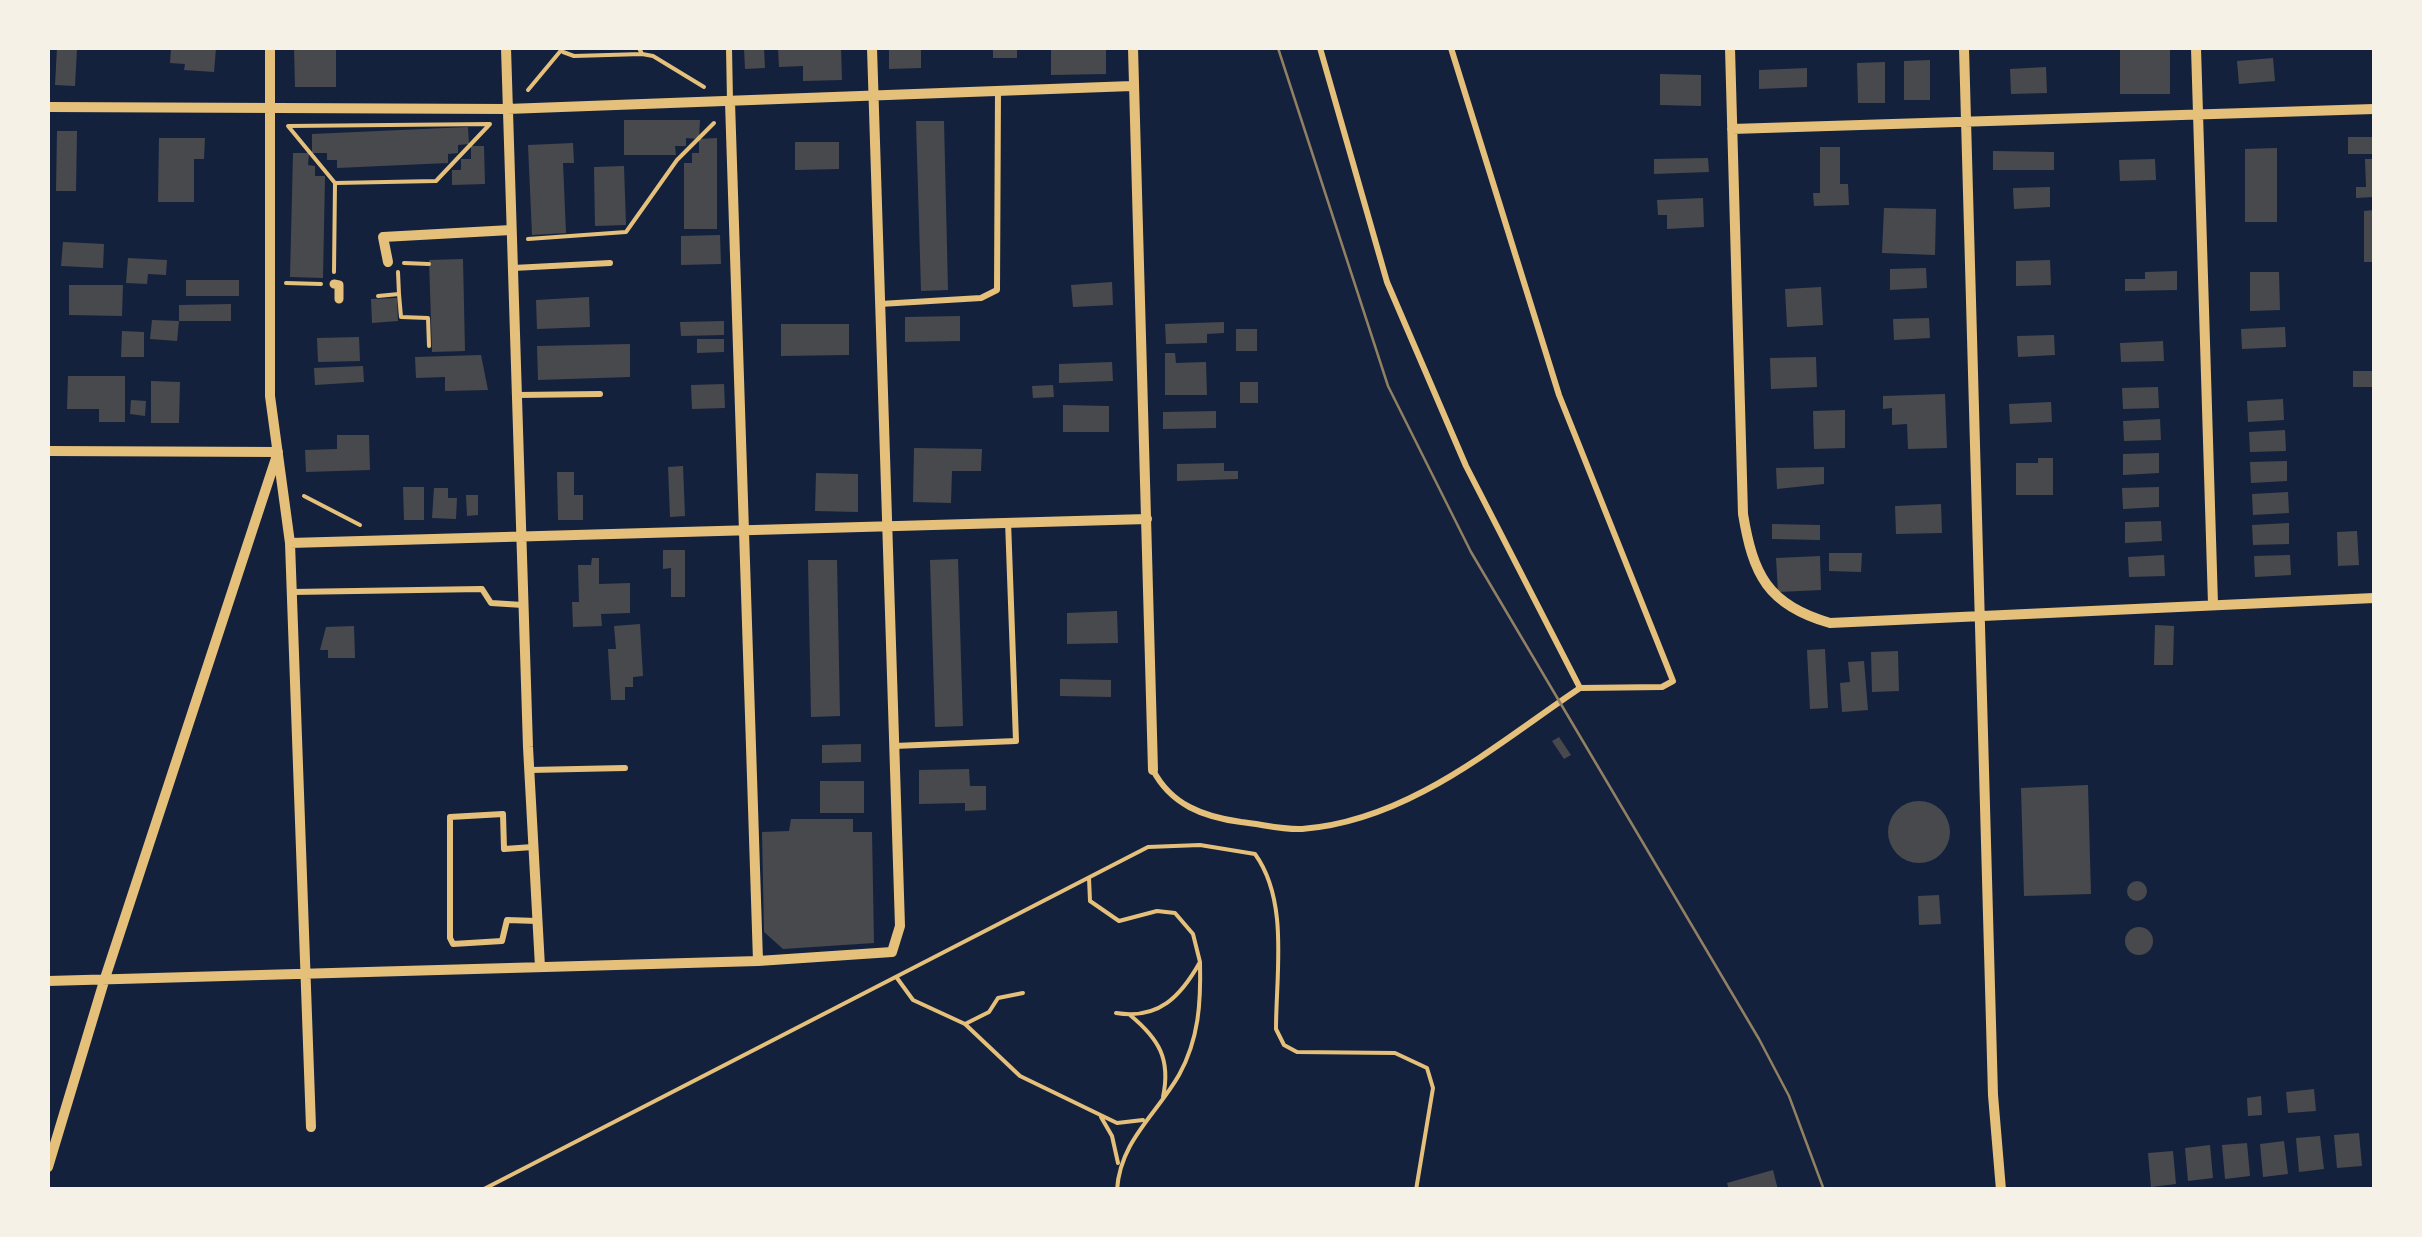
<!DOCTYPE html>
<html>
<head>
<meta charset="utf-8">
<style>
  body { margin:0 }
  #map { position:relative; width:2422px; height:1237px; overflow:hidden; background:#14213d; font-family:"Exo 2",sans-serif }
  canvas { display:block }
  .frame { position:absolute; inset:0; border:50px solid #f6f1e7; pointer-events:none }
</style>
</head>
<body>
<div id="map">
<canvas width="2422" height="1237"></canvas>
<div class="frame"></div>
</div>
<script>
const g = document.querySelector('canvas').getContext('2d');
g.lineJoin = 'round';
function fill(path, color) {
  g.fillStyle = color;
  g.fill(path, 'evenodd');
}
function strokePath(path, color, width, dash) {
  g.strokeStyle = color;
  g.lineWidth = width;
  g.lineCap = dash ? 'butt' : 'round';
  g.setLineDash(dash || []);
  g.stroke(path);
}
const building = new Path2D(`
  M57,48H77L75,86L55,85Z
  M171,48H216L214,72L184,70L185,64L170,63Z
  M294,48H336V87H295Z
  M744,48H764L765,68L745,69Z
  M778,48H841L842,80L803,81V66L779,67Z
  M889,48H921V68L889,69Z
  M993,48H1017V58H993Z
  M1051,48H1106V74L1051,75Z
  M2120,48H2170V94H2120Z
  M2273,58L2275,81L2239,84L2237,61Z
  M1930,60V100H1904V61Z
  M1885,62V103H1858L1857,63Z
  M2046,67L2047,93L2011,94L2010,69Z
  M1807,68V87L1759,89V70Z
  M1660,74L1701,75V106L1660,105Z
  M624,120H700L699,139L686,138V146H675L676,155H624Z
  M916,121H944L948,290L921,291Z
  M468,127L469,144L458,145V153L448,154V163L337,168V160H327V153H312V134Z
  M57,131H77L76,191H56Z
  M2348,137H2374V154H2348Z
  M159,138H205L204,159H194V202H158Z
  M717,138V229H684V163H692V153H699V139Z
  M795,142H839V169L795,170Z
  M573,143L574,163H563L566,233L532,235L528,145Z
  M471,146H484L485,184L452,185V170H461V159H471Z
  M1820,147H1840V184H1848L1849,205L1814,206L1813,193H1820Z
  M2277,148V222H2245V149Z
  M1993,151L2054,152V170H1993Z
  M293,153H309L308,165L315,166V176H325L323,278L290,277Z
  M1708,158L1709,172L1654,174V159Z
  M2155,159L2156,180L2120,181L2119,160Z
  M2365,159H2374V197L2356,198V187H2366Z
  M624,166L626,225L595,226L594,167Z
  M2050,187V207L2014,209L2013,188Z
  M1703,198L1704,227L1667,229V215H1658L1657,200Z
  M1884,208L1936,209L1935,255L1882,253Z
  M2374,210V262H2364V211Z
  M720,235L721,264L681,265V236Z
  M63,242L104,244L103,268L61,266Z
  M128,258L167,260L166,275L148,274L147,284L126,283Z
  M463,259L465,351L432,352L429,260Z
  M2050,260L2051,285L2016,286V261Z
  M1926,268L1927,288L1890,290V269Z
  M2177,271V290L2125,291V279H2145V272Z
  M2250,272H2279L2280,310L2250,311Z
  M186,280H239V296H186Z
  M1112,282L1113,305L1073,307L1071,285Z
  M69,285H123L122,316L69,315Z
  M1821,287L1823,325L1787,327L1785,289Z
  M589,297L590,327L537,329L536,300Z
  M397,298L398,321L372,323L371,299Z
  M231,304V321H179V305Z
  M960,316V341L905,342V317Z
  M1929,318L1930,338L1894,340L1893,319Z
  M152,320L179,321L177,341L150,339Z
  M724,321V335L681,336L680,322Z
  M1224,322V333L1207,334V343L1166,344L1165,324Z
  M781,324H849V355L781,356Z
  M2285,327L2286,347L2242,349L2241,329Z
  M1236,329H1257V351H1236Z
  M122,331L144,332V357H121Z
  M2054,335L2055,355L2018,357L2017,336Z
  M359,337L360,361L318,362L317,338Z
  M697,339H724V352L697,353Z
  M2163,341L2164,361L2121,362L2120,343Z
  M630,344V377L538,380L537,346Z
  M1165,353H1175L1176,363L1206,362L1207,395H1165Z
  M481,355L488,390L445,391V377L416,378L415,357Z
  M1816,357L1817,387L1771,389L1770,358Z
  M1112,362L1113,381L1059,383V364Z
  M363,366L364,382L315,385L314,368Z
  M2353,371H2374V387H2353Z
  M68,376H125V422H99V409H67Z
  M151,381L180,382L179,423H151Z
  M1240,382H1258V403H1240Z
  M724,384L725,408L692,409L691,385Z
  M1053,385L1054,397L1033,398L1032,386Z
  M2158,387L2159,408L2123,409L2122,388Z
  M1945,394L1947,448L1908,449L1907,424L1892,425V408L1883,409V396Z
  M2283,399L2284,420L2248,422L2247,401Z
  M131,400L146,401L145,416L130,414Z
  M2051,402L2052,422L2010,424L2009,404Z
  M1063,405L1109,406V432H1063Z
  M1845,410V448L1814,449L1813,411Z
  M1216,411V428L1163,429V412Z
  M2160,419L2161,440L2124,441L2123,421Z
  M2285,430L2286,451L2250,452L2249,432Z
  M337,435H369L370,470L306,472L305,450L337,449Z
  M914,448L982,449L981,471H952L951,503L913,502Z
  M2159,453V473L2123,475V454Z
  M2038,458H2053V495H2016V463H2038Z
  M2287,461V481L2251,483L2250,462Z
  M1224,463V471H1238V479L1177,481V464Z
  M683,466L685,516L670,517L668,467Z
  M1824,467V484L1777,489L1776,468Z
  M557,472H574V495H583V520H558Z
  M816,473L858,474V512L815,511Z
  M403,487H424V520H404Z
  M2159,487V507L2123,509L2122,488Z
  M434,488H448V498H457L456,519L432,518Z
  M2288,492L2289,513L2253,515L2252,494Z
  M466,495H478V515L467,516Z
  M1941,504L1942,533L1896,534L1895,506Z
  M2161,521L2162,541L2125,543V522Z
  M2289,523V544L2253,545L2252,525Z
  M1772,524L1820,525V540L1772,539Z
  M2357,531L2359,565L2338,566L2337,532Z
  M663,550H685V597H671V568L663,569Z
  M1829,553H1862L1861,572L1829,571Z
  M2164,555L2165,576L2129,577L2128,557Z
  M2290,555L2291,575L2255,577L2254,556Z
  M1820,556L1821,590L1778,592L1776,558Z
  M592,558H599V584L630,583V613L601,614L602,626L573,627L572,602H579L578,565H591Z
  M958,559L963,726L935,727L930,560Z
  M808,560H837L840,716L811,717Z
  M1117,611L1118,643L1067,644V613Z
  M640,624L643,676L633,677V687H625V700H611L608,649H616L614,626Z
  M2155,625L2174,626L2173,665H2154Z
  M354,626L355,658H328V650H320L326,627Z
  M1825,649L1828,708L1810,709L1807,650Z
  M1898,651L1899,691L1872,692L1871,652Z
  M1864,661L1868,710L1842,712L1840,683L1850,682L1848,662Z
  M1060,679L1111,680V697L1060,696Z
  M1559,737L1571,755L1564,759L1552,741Z
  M861,744V762L822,763V745Z
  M969,769L970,786H986V810L965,811V803L919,804V770Z
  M820,781H864V813H820Z
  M2088,785L2091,894L2024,896L2021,788Z
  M1888 832a31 31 0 1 1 62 0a31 31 0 1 1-62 0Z
  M791,819H853V832H872L874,943L783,949L764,932L762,832L789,831Z
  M2127 891a10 10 0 1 1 20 0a10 10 0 1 1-20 0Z
  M1939,895L1941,924L1919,925L1918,896Z
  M2125 941a14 14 0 1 1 28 0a14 14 0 1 1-28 0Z
  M2314,1089L2316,1111L2288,1113L2286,1092Z
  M2261,1096L2262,1115L2248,1116L2247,1098Z
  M2359,1133L2362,1166L2337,1168L2334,1135Z
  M2320,1136L2324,1169L2299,1172L2296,1138Z
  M2284,1141L2288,1174L2263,1177L2260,1144Z
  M2247,1143L2250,1176L2225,1179L2222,1145Z
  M2210,1145L2213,1178L2188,1181L2185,1148Z
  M2173,1151L2176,1184L2151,1187L2148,1153Z
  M1773,1170L1778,1190H1729L1727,1183Z`);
const path = new Path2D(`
  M639,48L642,54L653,56L704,87
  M563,52L574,56L642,54
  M528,90L563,48
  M490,124L436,181L335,183L288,126Z
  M528,239L626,232L677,160L714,123
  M404,263L429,264
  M334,272L335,183
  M286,283L321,284
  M399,294L401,317L428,318L429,346
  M378,296L399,294L398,272
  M304,496L360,525
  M1089,878L1090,901L1119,921L1157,911L1175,913L1193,934L1200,962
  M897,978L913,1000L965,1024L1020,1076L1117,1123L1143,1120
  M1116,1013C1159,1020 1181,996 1200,962C1201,1002 1199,1039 1179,1075C1156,1115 1120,1141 1117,1190
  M1130,1015C1159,1039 1171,1059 1163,1097
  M965,1024L989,1012L998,998L1023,993
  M1101,1117L1112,1136L1118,1163
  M482,1190L1148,847L1200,845L1255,854C1289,901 1276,973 1276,1029L1284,1045L1297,1052L1395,1053L1427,1068L1433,1088L1416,1190`);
const service = new Path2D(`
  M729,48L730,101
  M1451,48L1559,395L1673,681L1662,687L1580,688
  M513,268L610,263
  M880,304L981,298L997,290L998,91
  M518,395L600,394
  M292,592L482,589L491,603L523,605
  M894,746L1016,741L1008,521
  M530,770L625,768
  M1153,770C1171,805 1204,817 1241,822C1261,824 1283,830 1302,829C1409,821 1495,745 1580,688L1466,466L1387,282L1320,48
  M533,847L504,849L503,814L450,817V938L453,944L502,941L507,920L537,921`);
const pedestrian = new Path2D(`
  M334,284L339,285V299`);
const minor = new Path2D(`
  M270,48V396L290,543L311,1127
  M506,48L528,747L540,967
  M1133,48L1153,770
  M1730,48L1743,514C1753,574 1767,605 1830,623L2374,598
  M1964,48L1993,1095L2001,1190
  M2196,48L2213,604
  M730,102L758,961
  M48,107L507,109L1132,86
  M1732,129L2374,109
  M388,262L383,237L511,230
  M48,451L278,452L105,978L48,1167
  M290,543L1147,519
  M48,981L758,961L892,952L900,926L872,48`);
const tram = new Path2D(`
  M1278,48L1388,386L1471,552L1759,1039L1789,1096L1824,1190`);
fill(building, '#48494c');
strokePath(path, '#e5c07b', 4);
strokePath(service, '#e5c07b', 6);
strokePath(pedestrian, '#e5c07b', 9);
strokePath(minor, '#e5c07b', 10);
strokePath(tram, '#918062', 2.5);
</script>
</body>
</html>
